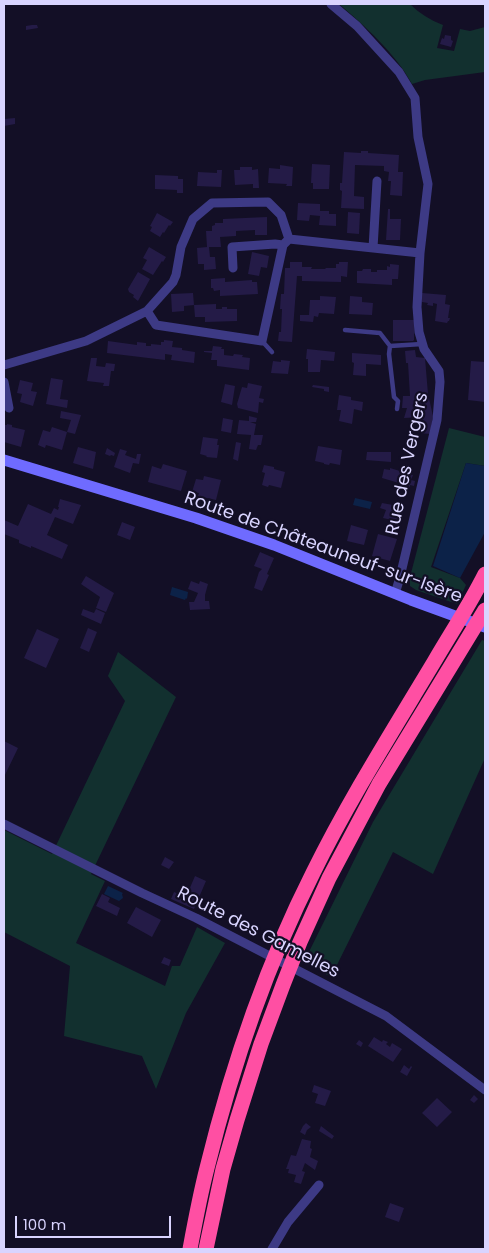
<!DOCTYPE html>
<html>
<head>
<meta charset="utf-8">
<style>
  body { margin:0 }
  #map { position:relative; width:489px; height:1253px; overflow:hidden; background:#130f26; font-family:Poppins,sans-serif }
  canvas { display:block }
  .frame { position:absolute; inset:0; border:5px solid #d9d4ff; pointer-events:none }
  .scale { position:absolute; left:15px; top:1216px; width:156px; height:22px; box-sizing:border-box; border:2px solid #d9d4ff; border-top:0; padding-left:6px; font-size:15px; line-height:18px; white-space:nowrap; color:#d9d4ff; -webkit-text-stroke:4px #130f26; paint-order:stroke }
</style>
</head>
<body>
<div id="map">
<canvas width="489" height="1253"></canvas>
<div class="frame"></div>
<div class="scale">100 m</div>
</div>
<script>
const g = document.querySelector('canvas').getContext('2d');
g.lineJoin = 'round';
function fill(path, color) {
  g.fillStyle = color;
  g.fill(path, 'evenodd');
}
function strokePath(path, color, width, dash) {
  g.strokeStyle = color;
  g.lineWidth = width;
  g.lineCap = dash ? 'butt' : 'round';
  g.setLineDash(dash || []);
  g.stroke(path);
}
function drawText(font, color, halo, rows, align = 'center') {
  g.font = font + ' Poppins,sans-serif';
  g.lineWidth = 4.5;
  g.setLineDash([]);
  g.textBaseline = 'middle';
  g.strokeStyle = halo;
  g.fillStyle = color;
  for (const [text, x, y, turn = 0] of rows) {
    g.save();
    g.translate(x, y);
    g.rotate((+turn || 0) * Math.PI / 180);
    g.textAlign = isNaN(turn) ? turn : align;
    if (halo) g.strokeText(text, 0, 0);
    g.fillText(text, 0, 0);
    g.restore();
  }
}
const green = new Path2D(`
  M339,4H410C419,13 430,20 443,25L437,48L454,51L460,29L470,31L485,27V72L425,80L412,84C396,54 364,25 339,4Z
  M449,428L485,437V466L466,463L431,567L460,578L466,585L457,604L416,590L410,586V577Z
  M482,640L485,641V758L433,874L393,852L331,977L304,962L373,822Z
  M118,652L176,697L91,874L105,881L76,943L165,986L172,966H180L197,927L225,943L186,1013L156,1089L142,1056L64,1036L70,966L4,932V830L52,854L125,701L108,676Z`);
const water = new Path2D(`
  M466,463L485,466V532L460,578L433,566Z
  M355,498L372,502L370,509L353,505Z
  M172,587L188,592L187,599L186,598L185,600L170,595Z
  M108,886L123,893L122,894L123,898L119,901L104,894Z`);
const building = new Path2D(`
  M32,25H37L38,28L26,30V26Z
  M445,35L451,36V40L453,41L451,47L440,44L442,38L444,39Z
  M15,118V124L4,126V119Z
  M361,151H368V153L399,155L398,172H403L402,196L390,195L391,181H388L389,172L384,171V166L355,165L354,196L364,197V209L341,208L342,191L340,190V183H342L344,152L361,153Z
  M312,164L330,165L329,189H313V183H311Z
  M280,165L293,167L292,186H286L287,184L268,183L269,168L280,169Z
  M240,167H252V170L258,169L259,188H253V184L235,185L234,170H240Z
  M217,170H222L221,187L197,186L198,172L217,173Z
  M155,175L178,176V179H183V193H177V190L155,189Z
  M298,203L320,204V211H329V214H336V226L319,225L320,216L310,215L309,221L297,220Z
  M388,209H390V219H401L400,240H386Z
  M348,212L360,213L359,234L347,233Z
  M157,213L173,222L170,226L169,225L164,233L163,232L160,237L150,231L152,227L150,226Z
  M267,217V235H255V230L236,231V236L220,237L221,247H209L210,257H215L216,269L204,270V264H198L197,248L207,247L206,231H212V226L215,225V223H223V219Z
  M149,247L166,257L163,262L162,261L153,275L142,269L147,260L143,258Z
  M252,252L269,256L267,268L261,267L259,276L248,274Z
  M290,262H302V267H312L311,269H325L326,268H336V264H339V262H348L347,277L341,276V282L302,281V276H297L292,342L278,341L279,332H281L282,309H280L281,294H284L285,268H290Z
  M390,264L399,265L398,279H392V285L357,283V271H362L363,269H371V272H377V270H387V266L390,267Z
  M138,272L150,279L138,301L133,297L134,295L129,292L128,289Z
  M225,278V282L252,280V282H257L258,294L220,296V290L214,291L213,288H211V279Z
  M193,293L194,305L184,306V311L172,312L171,294Z
  M422,293L446,295L445,304L450,305L448,318H450L449,321H448L447,323L435,321L437,304L433,303V306L427,305L428,303L422,302Z
  M320,296L336,297L334,314L319,313L318,317L314,316L313,322L300,321V315H309L310,300H320Z
  M350,296L362,297V302L373,303L372,315L349,314Z
  M216,304V309H222V307H227V309H237V321L205,322V317H195L194,305Z
  M393,320H414V340L413,341H393Z
  M164,340L173,341L172,347L182,348V350L195,352L194,363L171,360L172,355L165,354V360L107,353L108,341L137,345V342L146,343V346H151V344L161,345V342H164Z
  M213,346L222,347L221,349H224V355L233,356L234,354L243,355L242,357L250,358L249,370L217,366V360H211L212,353L204,352V351H212Z
  M307,349L335,352L334,361L321,360L320,372H308V359H306Z
  M415,350L416,357L425,358L428,394L433,416L430,434L420,433L422,417L404,418L407,408H402L403,396H410L408,363H406L405,351Z
  M352,353L381,355V365L366,364V376L353,375L354,363L352,362Z
  M91,358H97L96,366L105,367L106,363L115,364L114,371H111L109,386H103L104,383L87,381Z
  M281,360L290,361L288,374L271,373L273,361L281,362Z
  M471,361L485,362V402L468,400Z
  M51,378L63,380L60,399L68,400L67,408L46,404Z
  M20,380L33,383L31,391L37,392L33,406L20,402L22,394L17,393Z
  M248,383L262,386L259,398L264,399L263,403L259,402L258,413L238,408L237,404L242,387L247,388Z
  M225,384L235,386L232,405L221,402Z
  M313,385L329,387V392L324,391V389L312,387Z
  M339,395L351,397V400L363,402L362,411L354,409L352,424L339,421L341,410H337Z
  M61,411L81,415L75,434L67,432L62,450L46,445L45,448L38,445L43,430L50,432L52,427L67,432L71,420L60,418Z
  M249,416L257,418L256,422H250L256,424L254,435H263L261,445H258L256,450L249,449L251,435L237,434L239,420L249,421Z
  M223,418L233,420L231,433L221,431Z
  M7,424L12,425V427L25,430L21,447L4,442V425H7Z
  M203,437L218,439L217,445H219L217,458L206,457L207,456L200,454Z
  M236,442L241,443L238,461L233,459Z
  M318,446L342,450L340,465L330,463L329,465L324,464V463L315,461Z
  M78,447L96,452L93,469L73,463Z
  M107,448L115,453L114,456L111,455L110,456L105,454Z
  M120,449L127,451L125,455L136,459L137,454H141L139,464L133,463L130,473L114,467Z
  M367,452H391V462L366,460Z
  M163,464L187,471L181,491L148,482L152,466L161,469Z
  M264,465L274,467V469L285,472L281,488L269,485L268,487L262,485L265,473L262,472Z
  M390,468L413,475L411,480L415,481L414,486L410,485V487L399,484V483L382,478L384,469L390,470Z
  M204,476L221,480L216,500L198,496L199,493L192,492L196,479L203,480Z
  M60,499L81,505L73,524L55,517L47,535L68,545L62,559L31,546V548L19,543V540L4,534V520L18,526L28,504L51,514L54,508L58,510L59,507H58Z
  M382,503L404,507L401,522L383,518L386,510L380,508Z
  M122,522L135,527L130,540L117,535Z
  M351,525L368,530L364,545L347,541Z
  M378,534L397,539L390,561L372,556Z
  M260,552L274,558L267,574L269,575L262,591L254,588L259,572L262,569L254,566Z
  M86,576L114,593L106,612L96,608L100,597L81,584Z
  M191,581L199,584L200,581L208,584L205,595V601H209L210,609L190,610L189,602H194L198,593L188,589Z
  M83,609L94,613L96,609L105,613L101,624L81,615Z
  M88,628L97,632L89,652L80,648Z
  M37,629L59,639L46,668L24,658Z
  M4,741L18,748L4,777Z
  M165,857L174,862L169,869L161,865Z
  M195,876L206,881L194,909L171,899L174,892L186,897Z
  M102,894L110,898L108,902L120,908L117,916L96,906Z
  M136,907L161,920L152,937L127,923Z
  M164,957L171,960L169,966L161,963Z
  M374,1037L382,1042L383,1040L388,1042L386,1044L390,1047L392,1043L402,1049L393,1062L368,1046Z
  M359,1040L363,1043L361,1047L356,1044Z
  M404,1065L409,1069L411,1066L412,1067L407,1076L400,1072Z
  M314,1085L331,1091L325,1106L315,1103L318,1094L312,1092Z
  M474,1095L478,1099L474,1103L470,1100Z
  M437,1098L452,1112L437,1127L422,1113Z
  M306,1123L311,1127L307,1130L305,1135L300,1132L303,1126Z
  M321,1126L334,1136L332,1139L319,1131Z
  M302,1139L311,1141L310,1148L312,1149L310,1157L318,1161L315,1170L305,1163L302,1171L305,1172L301,1184L294,1182L296,1175L288,1173L289,1169H286L291,1155L296,1156Z
  M390,1203L404,1208L399,1222L385,1217Z`);
const lane = new Path2D(`
  M345,330L380,333L390,346L422,344
  M262,341L272,352
  M390,346L389,354L394,397L398,401L397,409`);
const street = new Path2D(`
  M331,4L357,26L399,72L415,98L418,137L428,184L420,253L417,307L419,332L424,349L439,371L440,382L437,420L400,577L395,594
  M373,248L377,181
  M233,268L232,247L275,244L283,245
  M147,311L156,325L262,341L283,245L289,239
  M4,365L86,341L147,311L173,282L176,275L181,247L193,219L212,203L268,202L281,215L289,239L420,253
  M4,382L9,408
  M4,824L142,893L196,918L386,1016L485,1090
  M272,1249L288,1222L319,1185`);
const secondary = new Path2D(`
  M4,460L196,518L274,545L411,600L485,627`);
const highway = new Path2D(`
  M190,1249C195,1222 200,1195 207,1168C232,1066 266,966 313,873C349,800 392,732 434,662C451,633 470,604 485,574
  M206,1249L223,1169L237,1120L261,1044L283,985L300,942L329,878L379,784L485,610`);
const streetNames = [
  ["Rue des Vergers",408,464,-78],
  ["Route de Châteauneuf-sur-Isère",323,548,20],
  ["Route des Gamelles",258,933,27]
];
fill(green, '#12302f');
fill(water, '#0c2248');
fill(building, '#241b47');
strokePath(lane, '#3d3a85', 4.5);
strokePath(street, '#3d3a85', 9);
strokePath(secondary, '#6f6bff', 11);
strokePath(highway, '#ff4fa3', 15);
drawText('18px', '#d9d4ff', '#130f26', streetNames);
</script>
</body>
</html>
